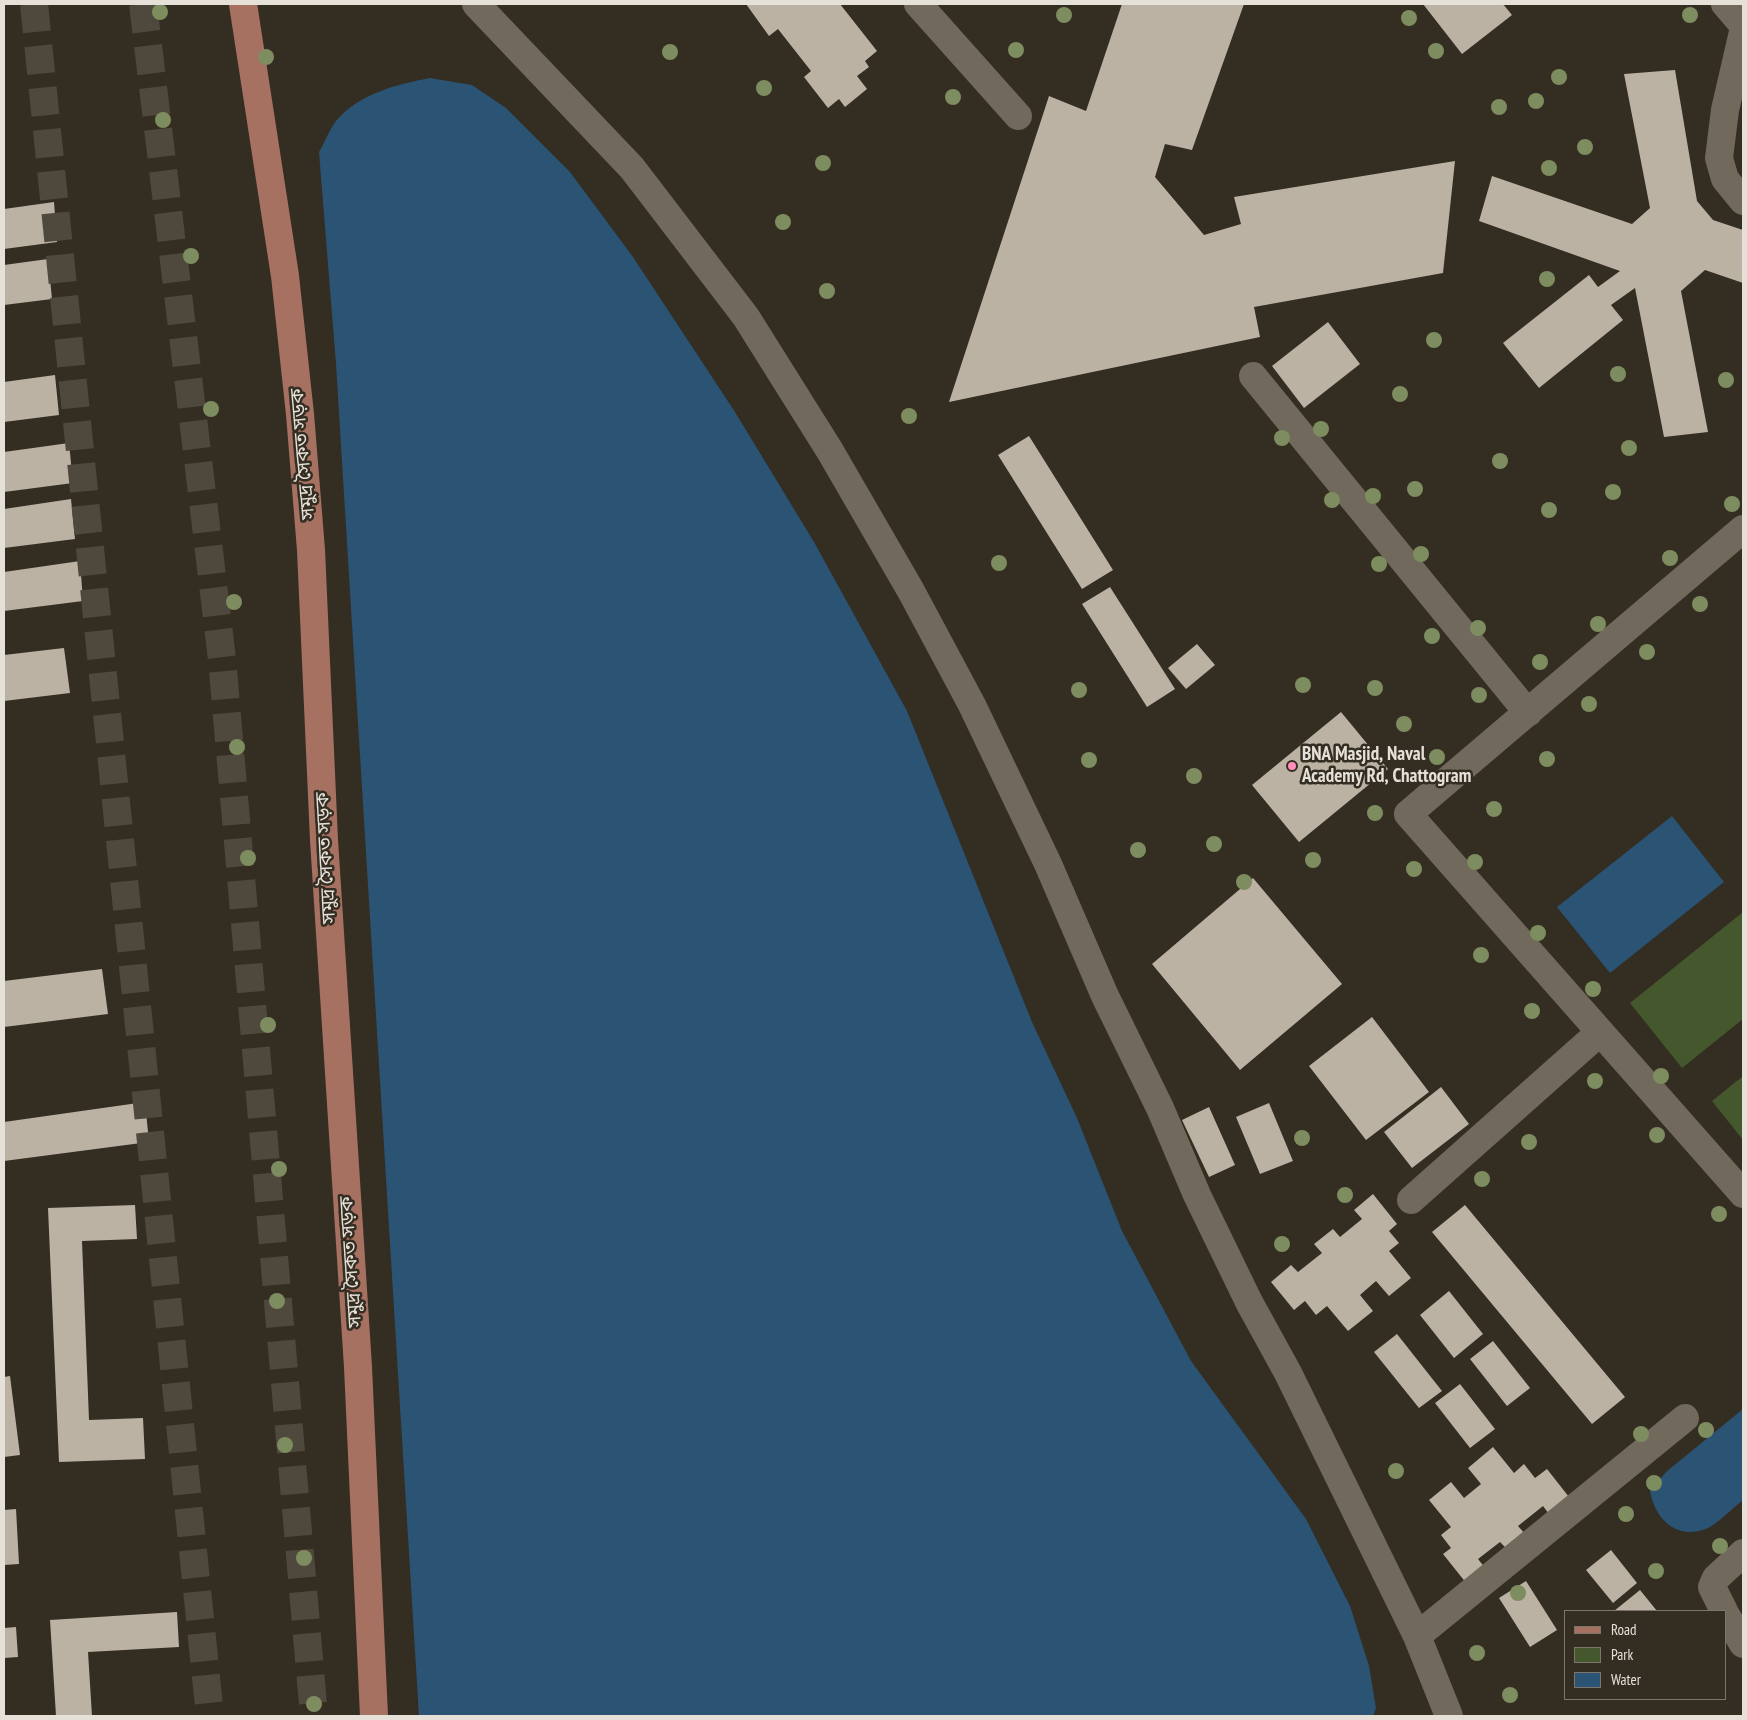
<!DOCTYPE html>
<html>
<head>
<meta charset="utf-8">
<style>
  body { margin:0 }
  #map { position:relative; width:1747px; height:1720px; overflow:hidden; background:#342d22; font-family:"PT Sans Narrow",sans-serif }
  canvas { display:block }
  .frame { position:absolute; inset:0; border:5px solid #e5e1d9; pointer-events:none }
  .legend { position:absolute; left:1564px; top:1610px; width:162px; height:90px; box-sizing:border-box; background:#342d22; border:1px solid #7b756b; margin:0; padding:6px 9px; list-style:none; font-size:15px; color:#e5e1d9 }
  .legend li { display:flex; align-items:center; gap:10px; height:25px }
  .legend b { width:25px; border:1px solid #7b756b }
</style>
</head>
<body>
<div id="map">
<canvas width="1747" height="1720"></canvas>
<div class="frame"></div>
<ul class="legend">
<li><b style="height:6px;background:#a67161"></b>Road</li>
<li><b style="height:14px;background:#45572d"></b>Park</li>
<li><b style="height:14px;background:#2a5374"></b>Water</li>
</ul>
</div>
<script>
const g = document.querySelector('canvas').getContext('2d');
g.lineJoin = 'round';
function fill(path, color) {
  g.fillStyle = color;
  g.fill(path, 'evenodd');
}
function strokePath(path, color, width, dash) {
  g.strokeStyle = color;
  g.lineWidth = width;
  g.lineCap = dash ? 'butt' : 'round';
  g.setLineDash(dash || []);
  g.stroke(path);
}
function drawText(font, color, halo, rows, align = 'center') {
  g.font = font + ' "PT Sans Narrow","Noto Sans Bengali",sans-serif';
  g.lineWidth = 5;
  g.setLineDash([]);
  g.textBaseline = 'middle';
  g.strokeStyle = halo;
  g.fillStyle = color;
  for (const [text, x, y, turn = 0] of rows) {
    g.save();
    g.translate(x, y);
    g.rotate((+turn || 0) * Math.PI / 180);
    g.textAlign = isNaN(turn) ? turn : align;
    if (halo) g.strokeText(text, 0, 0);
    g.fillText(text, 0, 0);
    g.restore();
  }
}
const green = new Path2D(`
  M1743,912V1019L1682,1068L1630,1003Z
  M1743,1076V1140L1712,1101Z`);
const water = new Path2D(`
  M430,78L472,85L506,108L570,172L633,257L735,412L814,542L907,711L1032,1022L1077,1118L1122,1231L1191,1361L1306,1519L1350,1606L1369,1666L1376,1708L1373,1716H419L336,364L319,152C325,142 329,130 336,121C358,94 398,84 430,78Z
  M1672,816L1724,882L1610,973L1557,907Z
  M1743,1409V1500C1733,1508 1716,1525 1706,1529C1676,1540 1655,1519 1650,1491L1666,1472Z`);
const building = new Path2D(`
  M746,4H840L877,51L865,61L869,67L857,76L867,89L845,107L839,99L828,108L804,77L811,71L778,29L769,36Z
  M1122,4H1244L1192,150L1165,144L1155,177L1204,235L1241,224L1234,197L1455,161L1443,273L1254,307L1260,337L949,402L1049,96L1086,111Z
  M1423,4H1503L1512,15L1462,54Z
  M1675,70L1697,201L1713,220L1743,230V283L1705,270L1681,291L1708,432L1664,437L1635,288L1611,305L1623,320L1539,388L1503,343L1589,275L1598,287L1620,271L1479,221L1492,176L1632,224L1650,208L1624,74Z
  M54,202L57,242L4,249V209Z
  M48,259L52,299L4,305V265Z
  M1328,322L1360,364L1304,408L1272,366Z
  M55,375L59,415L4,422V382Z
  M1029,436L1113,570L1082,589L998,455Z
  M69,443L73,483L4,492V452Z
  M71,499L75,539L4,548V509Z
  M80,561L83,601L4,611V572Z
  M1110,587L1175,689L1147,707L1082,604Z
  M1197,644L1215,665L1186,689L1168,668Z
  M64,648L70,693L4,701V655Z
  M1341,712L1388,769L1299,842L1252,785Z
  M1253,878L1342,984L1240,1070L1152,964Z
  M102,969L108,1014L4,1027V981Z
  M1372,1017L1429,1092L1366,1140L1309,1066Z
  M1441,1087L1469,1124L1412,1168L1384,1132Z
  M145,1102L149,1142L4,1161V1122Z
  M1269,1103L1293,1161L1260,1174L1236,1117Z
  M1209,1107L1235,1165L1209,1177L1182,1120Z
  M1373,1194L1397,1224L1389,1231L1399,1243L1389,1251L1411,1278L1389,1296L1376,1281L1360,1295L1373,1311L1348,1331L1327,1306L1316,1315L1305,1301L1294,1310L1271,1282L1291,1265L1298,1272L1322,1253L1314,1244L1333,1229L1340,1237L1362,1219L1354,1210Z
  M135,1205L137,1239L82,1241L89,1420L143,1418L145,1459L59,1462L48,1208Z
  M1465,1205L1625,1397L1592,1424L1432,1232Z
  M1449,1291L1483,1334L1454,1358L1420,1315Z
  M1397,1334L1442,1391L1419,1408L1374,1352Z
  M1493,1341L1530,1388L1507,1406L1470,1359Z
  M10,1376L20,1455L4,1457V1377Z
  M1460,1384L1495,1429L1470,1448L1435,1403Z
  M1493,1447L1514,1473L1524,1464L1535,1478L1547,1469L1569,1497L1549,1514L1543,1506L1518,1526L1526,1535L1507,1549L1500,1542L1478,1559L1486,1569L1467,1584L1443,1554L1451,1548L1441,1535L1451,1527L1429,1500L1451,1482L1464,1498L1481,1484L1468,1468Z
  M16,1509L19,1564L4,1565V1510Z
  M1611,1550L1637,1583L1613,1603L1586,1570Z
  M1526,1581L1557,1630L1530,1647L1499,1598Z
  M1640,1590L1657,1611H1614Z
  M177,1612L179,1647L88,1652L92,1716H56L50,1620Z
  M16,1627L18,1657L4,1658V1628Z`);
const highwayTunnel = new Path2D(`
  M34,4L210,1716
  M143,4L222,659L314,1716`);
const minor = new Path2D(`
  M476,4L632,168L746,317L830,451L911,591L972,705L1048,864L1105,996L1160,1108L1197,1195L1249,1302L1288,1373L1417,1636L1449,1716
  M918,4L1018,116
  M1725,4L1743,25
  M1743,32L1725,110L1719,158L1725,179L1743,201
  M1253,376L1528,713
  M1743,529L1408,814L1743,1194
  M1411,1200L1599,1033
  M1724,1611L1712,1587L1716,1578L1743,1553
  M1726,1615L1743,1644
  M1417,1636L1685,1418`);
const major = new Path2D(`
  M243,4L285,276L300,414L311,550L324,840L358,1367L374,1716`);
const trees = [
  [160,12],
  [1064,15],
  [1690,15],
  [1409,18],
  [1016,50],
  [1436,51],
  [670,52],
  [266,57],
  [1559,77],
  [764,88],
  [953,97],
  [1536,101],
  [1499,107],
  [163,120],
  [1585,147],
  [823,163],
  [1549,168],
  [783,222],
  [191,256],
  [1547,279],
  [827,291],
  [1434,340],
  [1618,374],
  [1726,380],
  [1400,394],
  [211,409],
  [909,416],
  [1321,429],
  [1282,438],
  [1629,448],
  [1500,461],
  [1415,489],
  [1613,492],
  [1373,496],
  [1332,500],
  [1732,504],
  [1549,510],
  [1421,554],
  [1670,558],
  [999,563],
  [1379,564],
  [234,602],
  [1700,604],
  [1598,624],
  [1478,628],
  [1432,636],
  [1647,652],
  [1540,662],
  [1303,685],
  [1375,688],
  [1079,690],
  [1479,695],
  [1589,704],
  [1404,724],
  [237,747],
  [1437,757],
  [1547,759],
  [1089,760],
  [1194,776],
  [1494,809],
  [1375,813],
  [1214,844],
  [1138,850],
  [248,858],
  [1313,860],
  [1475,862],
  [1414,869],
  [1244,882],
  [1538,933],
  [1481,955],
  [1593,989],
  [1532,1011],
  [268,1025],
  [1661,1076],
  [1595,1081],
  [1657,1135],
  [1302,1138],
  [1529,1142],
  [279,1169],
  [1482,1179],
  [1345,1195],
  [1719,1214],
  [1282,1244],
  [277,1301],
  [1706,1430],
  [1641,1434],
  [285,1445],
  [1396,1471],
  [1654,1483],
  [1626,1514],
  [1720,1546],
  [304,1558],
  [1656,1571],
  [1518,1593],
  [1477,1653],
  [1510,1695],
  [314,1704]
];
const markers = [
  [1292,766,5,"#ff8eba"]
];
const streetNames = [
  ["সমুদ্র সৈকত সড়ক",303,454,-95],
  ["সমুদ্র সৈকত সড়ক",326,858,-93],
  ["সমুদ্র সৈকত সড়ক",351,1262,-94]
];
const poiNames = [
  ["BNA Masjid, Naval",1302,755],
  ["Academy Rd, Chattogram",1302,777]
];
fill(green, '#45572d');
fill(water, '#2a5374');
fill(building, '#bbb2a4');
strokePath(highwayTunnel, '#4f483d', 28, [28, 14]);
strokePath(minor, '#71695c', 28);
strokePath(major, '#a67161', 28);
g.fillStyle = '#7e8d60';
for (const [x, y] of trees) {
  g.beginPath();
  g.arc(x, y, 8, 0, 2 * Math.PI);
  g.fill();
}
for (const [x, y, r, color] of markers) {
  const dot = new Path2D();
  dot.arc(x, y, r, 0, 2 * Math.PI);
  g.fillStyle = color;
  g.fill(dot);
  strokePath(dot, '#342d22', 2);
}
drawText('19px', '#e5e1d9', '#342d22', streetNames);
drawText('bold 19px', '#e5e1d9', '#342d22', poiNames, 'left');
</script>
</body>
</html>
